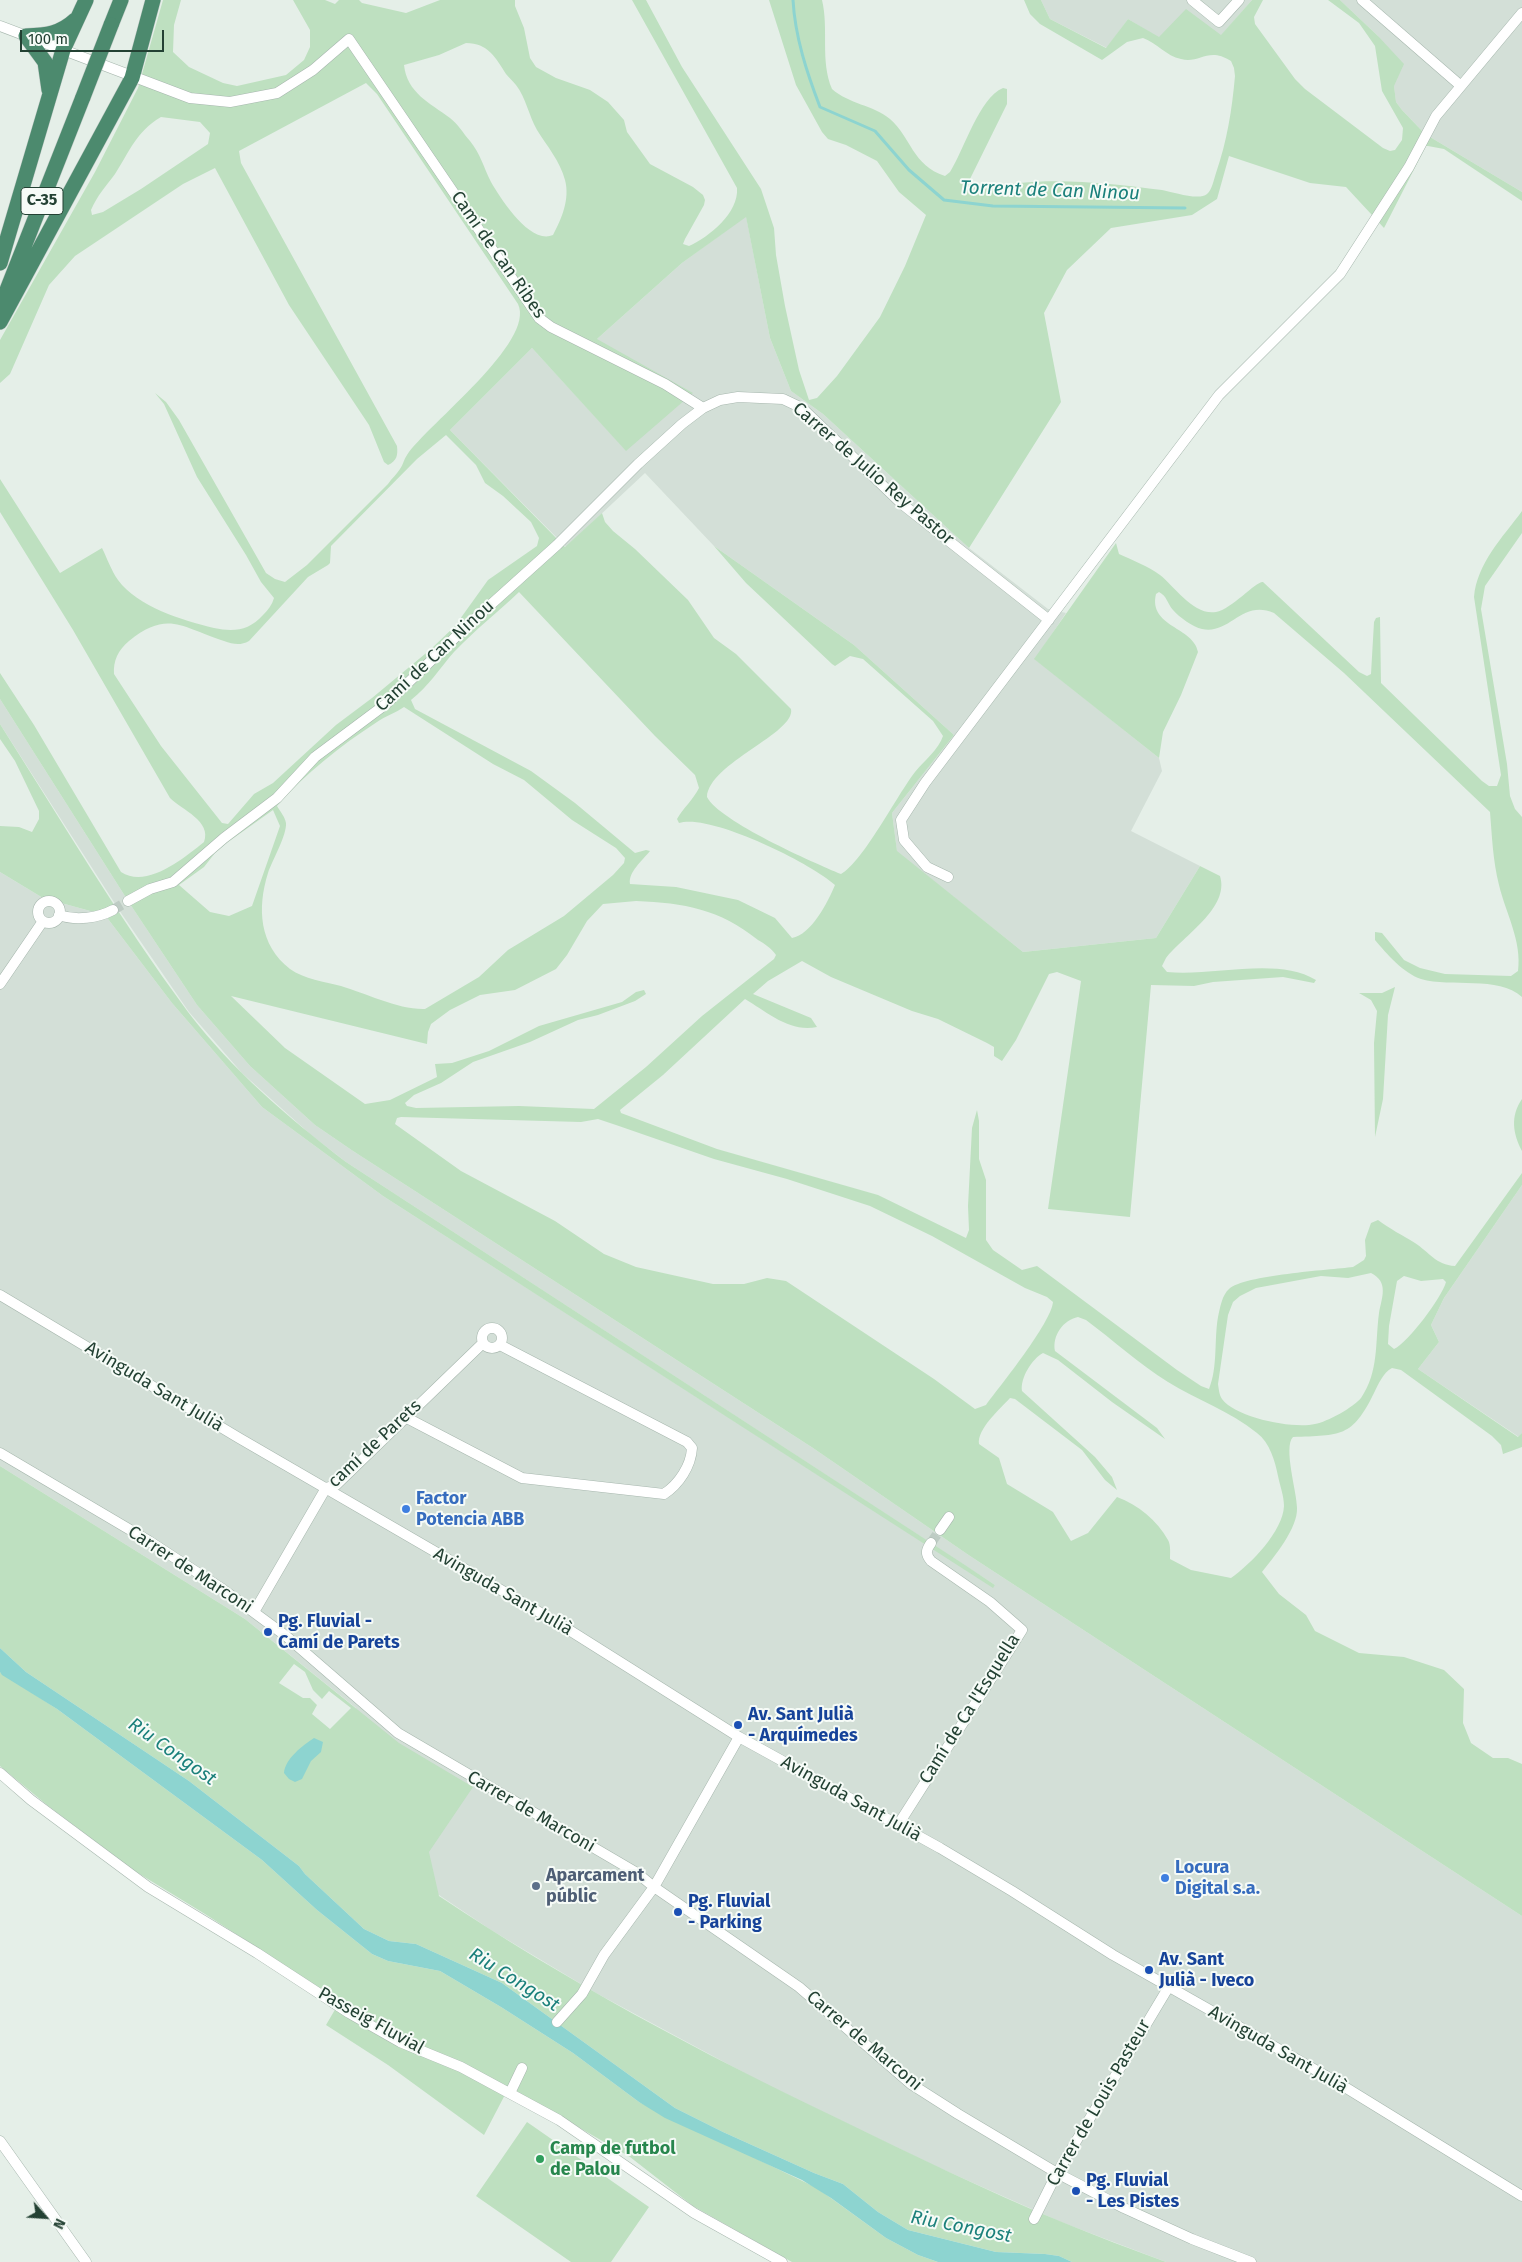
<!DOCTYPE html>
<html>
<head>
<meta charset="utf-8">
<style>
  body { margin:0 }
  #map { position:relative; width:1522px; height:2262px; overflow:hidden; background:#e5efe8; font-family:"Fira Sans",sans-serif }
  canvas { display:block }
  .north { position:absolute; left:20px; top:2192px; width:50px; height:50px; -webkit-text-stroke:4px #f6fbf7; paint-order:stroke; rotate:116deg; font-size:14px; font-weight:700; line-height:20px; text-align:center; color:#234133 }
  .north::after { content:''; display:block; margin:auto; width:18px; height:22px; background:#234133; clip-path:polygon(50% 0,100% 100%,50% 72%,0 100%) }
  .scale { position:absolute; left:20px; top:30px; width:144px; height:22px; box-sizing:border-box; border:2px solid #234133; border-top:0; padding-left:6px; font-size:15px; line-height:18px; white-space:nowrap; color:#234133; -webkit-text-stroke:4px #f6fbf7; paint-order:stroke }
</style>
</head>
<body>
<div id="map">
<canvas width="1522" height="2262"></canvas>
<div class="north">N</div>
<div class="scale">100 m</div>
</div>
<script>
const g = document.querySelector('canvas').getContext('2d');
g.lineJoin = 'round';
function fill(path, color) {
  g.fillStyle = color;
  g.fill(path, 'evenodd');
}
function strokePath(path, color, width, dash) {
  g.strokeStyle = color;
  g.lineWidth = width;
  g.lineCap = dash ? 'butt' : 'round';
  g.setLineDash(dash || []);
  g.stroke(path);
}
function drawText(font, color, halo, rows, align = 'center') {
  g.font = font + ' "Fira Sans",sans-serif';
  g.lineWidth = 4;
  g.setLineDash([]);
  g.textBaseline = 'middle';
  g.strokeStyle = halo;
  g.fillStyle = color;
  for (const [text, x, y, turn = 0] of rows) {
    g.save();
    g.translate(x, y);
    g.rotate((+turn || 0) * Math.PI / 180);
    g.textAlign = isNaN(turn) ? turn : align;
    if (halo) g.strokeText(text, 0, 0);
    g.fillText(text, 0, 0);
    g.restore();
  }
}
const built = new Path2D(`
  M1041,0H1252L1221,36L1159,38L1128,19L1107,48L1050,19Z
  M1340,0H1522V192L1425,134L1402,110L1396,102L1394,86L1378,36Z
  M746,216L770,338L791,391L823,414L969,548L1048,609L1066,613L1035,659L1159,758L1162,771L1131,831L1200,866L1156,938L1023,952L897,852L892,813L954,735L854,645L714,546L645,473L566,547L450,430L532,348L626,450L597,339L682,263Z
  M0,699L130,904L197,1005L250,1066L315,1125L353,1151L813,1448L970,1556L1522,1916V2262H1166L1061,2222L935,2166L761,2082L596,1993L491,1930L369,1848L332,1734L356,1708L245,1619L0,1466V872L43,898L105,915L172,1003L262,1107L383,1196L993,1587L995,1585L346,1162L310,1134L242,1073L189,1012L119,910L0,724Z
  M1522,1185V1433L1519,1437L1418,1369L1439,1342L1431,1325L1444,1298Z`);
const green = new Path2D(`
  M163,0H181L174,25L173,52L189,67L223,83L237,86L286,75L304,60L310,47V30L293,0H325L335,4L339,0H359L362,3L406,13L440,0H515V6L524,28L530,58L536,67L556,78L590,90L608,102L624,120L627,132L650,164L693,187L703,195L705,200L704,205L685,239L683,244L689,246C709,237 739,213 737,188L632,0H646L682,67L761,189L774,228L776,255L785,306L799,370L809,400L817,398L837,376L880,317L905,266L926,215L899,192L877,161L846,145L828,139L822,132L796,85L769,0H822C829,29 820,61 832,89C849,104 873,105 890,119C911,137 912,165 945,176L950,172C964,150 979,98 1003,88L1007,89V104L969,181L975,188L984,189C1042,175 1104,183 1162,190C1173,192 1199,201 1207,194C1212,190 1214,179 1216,173C1227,141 1232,110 1235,76L1234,68L1231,61C1208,46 1200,64 1181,59C1166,56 1157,43 1143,38L1127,42L1102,60L1040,24L1030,14L1024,0H1041L1050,19L1106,48L1128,19L1159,37L1186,9L1221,35L1252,0H1263L1254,17L1255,24L1295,79L1305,89L1383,148L1390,151L1395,150L1402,140L1403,128L1382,91L1375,46L1359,23L1328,0H1340L1378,36L1404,64L1394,86L1396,102L1402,110L1425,134L1522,192V201L1444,149L1428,146H1426L1384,228L1346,187L1310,183L1229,156L1217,199L1192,215L1111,228L1067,270L1044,313L1061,402L969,548L823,414L791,391L770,338L746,217L682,263L597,339L693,393L626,451L532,348L450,430L565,547L602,513L605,522L613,531L635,549L688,600L714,638L736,654L791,709C796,733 709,763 707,797C719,821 814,863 841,874C863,862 897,795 915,772C924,761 939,749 943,736L933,721L863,659L850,656L835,666L832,664L746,583L714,546L854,645L954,735L892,813L897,851L1023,952L1156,938L1200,866L1220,876C1230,908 1183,936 1166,958L1162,966L1167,972C1211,977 1277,956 1316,980L1314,983L1283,977L1213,982L1194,986L1151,985L1130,1217L1048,1209L1081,981L1057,972L1049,974L1016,1040L1002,1061L994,1056V1047L987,1043L938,1019L912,1011L831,977L802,961L768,981L753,994L811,1018L817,1027C790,1033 767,1012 745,999L663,1075L620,1110L621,1113L717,1149L878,1195L966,1238L969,1230L968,1206L972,1128L977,1110L979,1121V1159L986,1180V1240L993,1250L1022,1270L1037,1266L1177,1370L1201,1386L1209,1389C1218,1367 1214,1340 1218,1317C1220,1308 1222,1295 1229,1289C1244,1275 1329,1270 1353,1267L1364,1260L1366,1256L1365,1240L1371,1223L1378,1220C1390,1229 1402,1235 1415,1243C1429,1252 1436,1265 1455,1266L1522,1173V1185L1444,1298L1431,1325L1439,1342L1418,1369L1518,1437L1522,1433V1447L1503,1454L1501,1445L1492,1436L1401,1370L1392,1368C1383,1373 1379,1383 1374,1393C1352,1438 1341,1435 1293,1437C1283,1447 1297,1492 1297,1508C1298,1528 1274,1557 1262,1572L1279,1594L1306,1615L1315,1631L1359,1653L1404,1657L1444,1670L1464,1689L1463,1723L1471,1743L1493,1758H1508L1522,1764V1916L970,1556L813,1448L353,1151L315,1125L250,1066L197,1005L130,904L0,699V673L34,725L121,872C147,889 184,858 204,842C212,821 182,810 170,798L73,630L0,512V479L60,573L102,548C107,558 111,570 118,580C138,607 182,620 214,628C233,632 249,631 263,615C268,610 272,605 274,598L261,582L246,555L197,477L164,404L155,393L166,402L179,420L266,573L275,579L285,582L307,565L388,484C392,478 397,474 400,469C403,465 404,459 407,455C428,424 536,342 518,304L377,94L366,83L239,151L241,163L397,446C398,455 397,461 388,465L384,462L369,425L289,305L215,168L183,184L75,256L49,285L10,374L0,383V340L95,172L138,88ZM466,43C488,43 496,58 506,74C509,78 513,81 516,85C526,98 529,116 537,130C547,146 560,161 565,180C570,199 562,218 553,235C530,245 501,199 491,182C484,168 480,153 470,141C463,133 458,124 450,118C430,103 407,93 404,65L439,55ZM161,117L200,122L210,133L208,144L141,189L103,212L92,215L91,210C97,196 106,186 115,174C130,151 136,132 161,117ZM446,435L476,465L485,483L503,496L531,522L539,538L537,546L488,580L455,626L431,649L372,698L336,725L273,783L254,794L228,824L222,823L161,746L114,674C113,661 118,650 129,641C168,609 183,628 224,641C233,644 240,646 249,641L308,577L328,565L330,563L331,546L417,459ZM519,592L655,736L695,775L699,788C693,800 683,808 677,819L679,823C710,813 811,863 835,885C828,902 811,935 792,938L775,918L738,900L676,887L630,884C628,872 643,860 650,851L646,850L635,853L575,803L531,771L415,709L411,700C428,687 440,668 454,652C475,630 498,612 519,592ZM404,707L493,764L524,780L572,820L616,848L625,858L624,863L613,875L564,916L508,950L479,977L425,1009C399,1010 365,993 341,986C325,982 304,979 290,969C259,945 257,908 268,873C272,861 287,835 286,823C285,817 280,811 277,806C306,773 340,746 377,722C385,716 396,713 404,707ZM273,810L280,826L252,906L229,916L210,912L179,885L204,867L215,853L228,842ZM636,901C685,903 719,909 758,940C765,944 771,948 776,955L774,959L702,1016L646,1067L594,1109L519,1106L416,1108L407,1106L405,1103L414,1095L441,1083L473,1062L530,1042L578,1020L598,1015L635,1001L646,994L644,990L636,992L622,1002L539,1026L489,1051L452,1063L435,1064L437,1077L390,1100L365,1104L285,1048L231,996L427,1044L428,1032L431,1024L450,1010L480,995L515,990L556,969L567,955L587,921L603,904ZM401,1117L581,1122L598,1119L616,1125L714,1159L787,1179L870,1206L932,1236L1025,1288L1047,1297L1053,1302C1051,1323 1001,1385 986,1405L975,1409L934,1379L786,1281L767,1278L744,1284H713L636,1267L604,1254L555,1221L461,1171L395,1124L397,1118ZM1371,1273C1389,1282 1382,1297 1379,1313C1375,1343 1379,1372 1361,1398C1354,1407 1327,1422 1315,1424C1293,1429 1236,1418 1222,1399C1219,1394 1219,1390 1218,1384L1228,1315L1233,1302L1240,1296L1256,1288L1321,1276L1348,1278ZM1404,1276L1421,1281L1443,1279L1446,1282C1442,1297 1408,1343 1394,1349L1388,1344L1389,1326L1397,1281ZM1078,1317L1086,1320C1113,1340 1139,1364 1168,1382C1197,1400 1230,1411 1257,1433C1270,1443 1275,1461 1278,1476C1280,1486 1284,1496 1284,1506C1283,1531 1251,1564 1231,1578L1191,1570L1170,1559C1170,1554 1171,1545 1168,1540C1157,1520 1138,1505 1117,1497L1088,1533L1071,1541L1053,1512L1007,1484L999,1458L979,1444C977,1429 1000,1409 1010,1398L1015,1399L1082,1450L1105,1480L1117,1490L1112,1477L1095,1457L1022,1391C1020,1378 1032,1359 1043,1353L1058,1360L1112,1402L1165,1439L1157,1428L1055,1351C1052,1336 1063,1320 1078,1317Z
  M1522,511V533L1485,586L1481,609L1507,764L1510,796L1515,809L1522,817V997C1498,975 1451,988 1421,979C1403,973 1387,954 1375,940V932L1382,933L1404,960L1420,968L1445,974L1511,976L1518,971C1522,941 1506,914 1499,885C1493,861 1492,837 1490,812L1344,673L1274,613C1242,599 1230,635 1202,629C1193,627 1179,617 1173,610C1167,603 1167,596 1159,592L1156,594C1148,627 1194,627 1198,652L1181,695L1163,732L1159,758L1034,659L1116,543L1119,554C1132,560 1148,566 1160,575C1174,586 1194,616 1216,612C1232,609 1256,581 1263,582L1359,672L1367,676L1371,674L1374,622L1376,618L1380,617L1381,683L1482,781L1489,786H1497L1501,775L1474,597C1477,563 1503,537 1522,511Z
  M0,724C61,820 120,920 188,1012C232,1070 289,1118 346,1162L965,1565L995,1585L993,1588L383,1196L262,1107L172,1003L105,915L43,898L0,872V826L19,827L32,832L39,819V811L15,761L0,739Z
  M1395,987L1388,1015L1383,1099L1375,1137L1374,1043L1377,1011L1371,1000L1359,993H1382Z
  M1522,1099V1151C1513,1134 1510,1116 1522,1099Z
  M0,1466L245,1619L399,1743L473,1787L429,1852L439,1896C566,1981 701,2053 839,2119C913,2155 987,2191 1062,2222C1096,2236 1131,2249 1166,2262H1072L1059,2256L1045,2254L996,2252L908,2230L878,2212L843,2184L814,2173L723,2132L675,2108L502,1983L416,1944L389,1941L364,1929L305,1874L299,1866L189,1781L26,1672L0,1648ZM294,1664L305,1672L313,1690L322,1699L329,1691L351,1708L330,1729L312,1714L317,1705L310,1698H303L279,1683Z
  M0,1672L57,1709L262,1860L317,1910L372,1954L388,1961L440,1971L501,2007L573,2053L639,2102L817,2188L886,2238L918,2255L938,2262H792L693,2206L630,2157L509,2087L484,2135L388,2065L326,2025L340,2001L205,1914L133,1870L47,1805L0,1766Z
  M527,2122L649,2207L611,2262H571L476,2196Z`);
const water = new Path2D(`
  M0,1648L26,1672L189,1781L299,1866L305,1874L364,1929L389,1941L416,1944L502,1983L675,2108L723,2132L814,2173L843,2184L878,2212L908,2230L996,2252L1045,2254L1059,2256L1072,2262H938L918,2255L886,2238L831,2198L802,2180L665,2118L639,2102L573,2053L501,2007L440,1971L388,1961L372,1954L317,1910L262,1860L57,1709L2,1675L0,1672Z
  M314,1738L323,1742L321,1752L311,1761L302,1779L295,1782L289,1779L284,1773C285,1759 303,1745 314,1738Z`);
const stream = new Path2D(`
  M793,0C795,37 807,73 820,107L875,131L909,170L944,200L993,206L1185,208`);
const minorTunnel = new Path2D(`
  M113,910L128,901
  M931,1543L940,1530`);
const minor = new Path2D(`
  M1192,0L1219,22L1239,0
  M1362,0L1461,86
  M0,26L190,98L230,102L277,93L313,70L349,39L539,318L551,327L665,384L703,408
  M948,877L927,867L904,840L901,820L925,783L1219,395L1340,274L1409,167L1436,116L1522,13
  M38 912a11 11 0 1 1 22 0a11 11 0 1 1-22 0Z
  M128,901L150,889L173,882L224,838L277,798L315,757L386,704L467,626L557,545L638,464L682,424L703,408L720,400L738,397L783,399L802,408L902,504L1049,620
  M59,915C76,921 98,918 113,910
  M0,984L43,921
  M0,1295L239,1438L558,1623L739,1737L940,1848L1012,1891L1113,1955L1335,2081L1522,2196
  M482 1338a10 10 0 1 1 20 0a10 10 0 1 1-20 0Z
  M405,1417L522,1478L664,1494C679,1484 691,1466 692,1448L687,1442L500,1345
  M0,1453L149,1541L221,1588L286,1636L398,1733L637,1873L654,1887L799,1987L911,2084L958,2114L1057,2173L1124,2208L1192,2239L1251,2262
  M940,1530L949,1517
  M254,1612L326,1488L336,1485L483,1343
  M0,1773L31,1800L148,1887L257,1953L349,2013L400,2042L461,2067L559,2120L694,2213L782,2262
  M898,1825L1022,1630L990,1602L931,1561C925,1554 926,1550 931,1543
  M557,2022L582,1994L604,1955L654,1887L739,1737
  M510,2093L522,2068
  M0,2141L86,2262
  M1034,2219L1057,2173L1168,1988`);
const trunk = new Path2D(`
  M111,25L121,0
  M26,36L45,62L49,90
  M26,36C46,35 60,34 75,20
  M0,263L63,50L86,0
  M3,300L83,97
  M0,322L132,78L153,0`);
const trunkBridge = new Path2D(`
  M83,97L111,25`);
const markers = [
  [406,1509,5,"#3f7fe0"],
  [268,1632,5,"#1a4fb4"],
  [738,1725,5,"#1a4fb4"],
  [1165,1878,5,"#3f7fe0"],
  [536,1886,5,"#5c6f8a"],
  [678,1912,5,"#1a4fb4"],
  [1149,1970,5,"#1a4fb4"],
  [540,2159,5,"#2e9e5b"],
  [1076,2191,5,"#1a4fb4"]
];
const shields = [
  [42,201,42]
];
const shieldNames = [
  ["C-35",42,201]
];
const streetNames = [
  ["Camí de Can Ribes",498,255,55],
  ["Carrer de Julio Rey Pastor",873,474,41],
  ["Camí de Can Ninou",435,656,-43],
  ["Avinguda Sant Julià",154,1387,31],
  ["camí de Parets",375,1444,-43],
  ["Carrer de Marconi",190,1570,33],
  ["Avinguda Sant Julià",503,1592,30],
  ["Camí de Ca l'Esquella",970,1709,-58],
  ["Avinguda Sant Julià",851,1799,29],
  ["Carrer de Marconi",531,1812,30],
  ["Passeig Fluvial",371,2021,29],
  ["Carrer de Marconi",864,2041,40],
  ["Avinguda Sant Julià",1278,2050,30],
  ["Carrer de Louis Pasteur",1099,2103,-60]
];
const shopNames = [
  ["Factor",416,1499],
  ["Potencia ABB",416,1520],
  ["Locura",1175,1868],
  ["Digital s.a.",1175,1889]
];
const transitNames = [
  ["Pg. Fluvial -",278,1622],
  ["Camí de Parets",278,1643],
  ["Av. Sant Julià",748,1715],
  ["- Arquímedes",748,1736],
  ["Pg. Fluvial",688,1902],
  ["- Parking",688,1923],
  ["Av. Sant",1159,1960],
  ["Julià - Iveco",1159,1981],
  ["Pg. Fluvial",1086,2181],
  ["- Les Pistes",1086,2202]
];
const serviceNames = [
  ["Aparcament",546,1876],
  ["públic",546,1897]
];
const leisureNames = [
  ["Camp de futbol",550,2149],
  ["de Palou",550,2170]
];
const waterNames = [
  ["Torrent de Can Ninou",1050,191,2],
  ["Riu Congost",172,1752,35],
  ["Riu Congost",514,1980,32],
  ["Riu Congost",961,2227,11]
];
fill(built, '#d3dfd7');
fill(green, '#bee0c0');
fill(water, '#8dd4d0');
strokePath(stream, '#8dd4d0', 3);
strokePath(minorTunnel, '#beccc4', 10, [10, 5]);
strokePath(minor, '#a7b7ae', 11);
strokePath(trunk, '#c1cac6', 16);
strokePath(minor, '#fff', 10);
strokePath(trunk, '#4c8a6e', 15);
strokePath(trunkBridge, '#c1cac6', 16, []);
strokePath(trunkBridge, '#4c8a6e', 15);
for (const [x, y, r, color] of markers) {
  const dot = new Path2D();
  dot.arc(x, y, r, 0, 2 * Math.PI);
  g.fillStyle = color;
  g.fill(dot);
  strokePath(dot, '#f6fbf7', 2);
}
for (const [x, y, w] of shields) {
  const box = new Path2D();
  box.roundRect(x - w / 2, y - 13.5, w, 27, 4);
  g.fillStyle = '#f6fbf7';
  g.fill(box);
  strokePath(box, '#234133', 1);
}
drawText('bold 16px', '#234133', null, shieldNames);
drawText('18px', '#234133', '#f6fbf7', streetNames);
drawText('bold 18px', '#366cbe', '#f6fbf7', shopNames, 'left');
drawText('bold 18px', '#164399', '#f6fbf7', transitNames, 'left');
drawText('bold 18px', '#4e5e75', '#f6fbf7', serviceNames, 'left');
drawText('bold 18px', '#27864d', '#f6fbf7', leisureNames, 'left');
drawText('italic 19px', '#1b807b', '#f6fbf7', waterNames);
</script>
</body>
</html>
